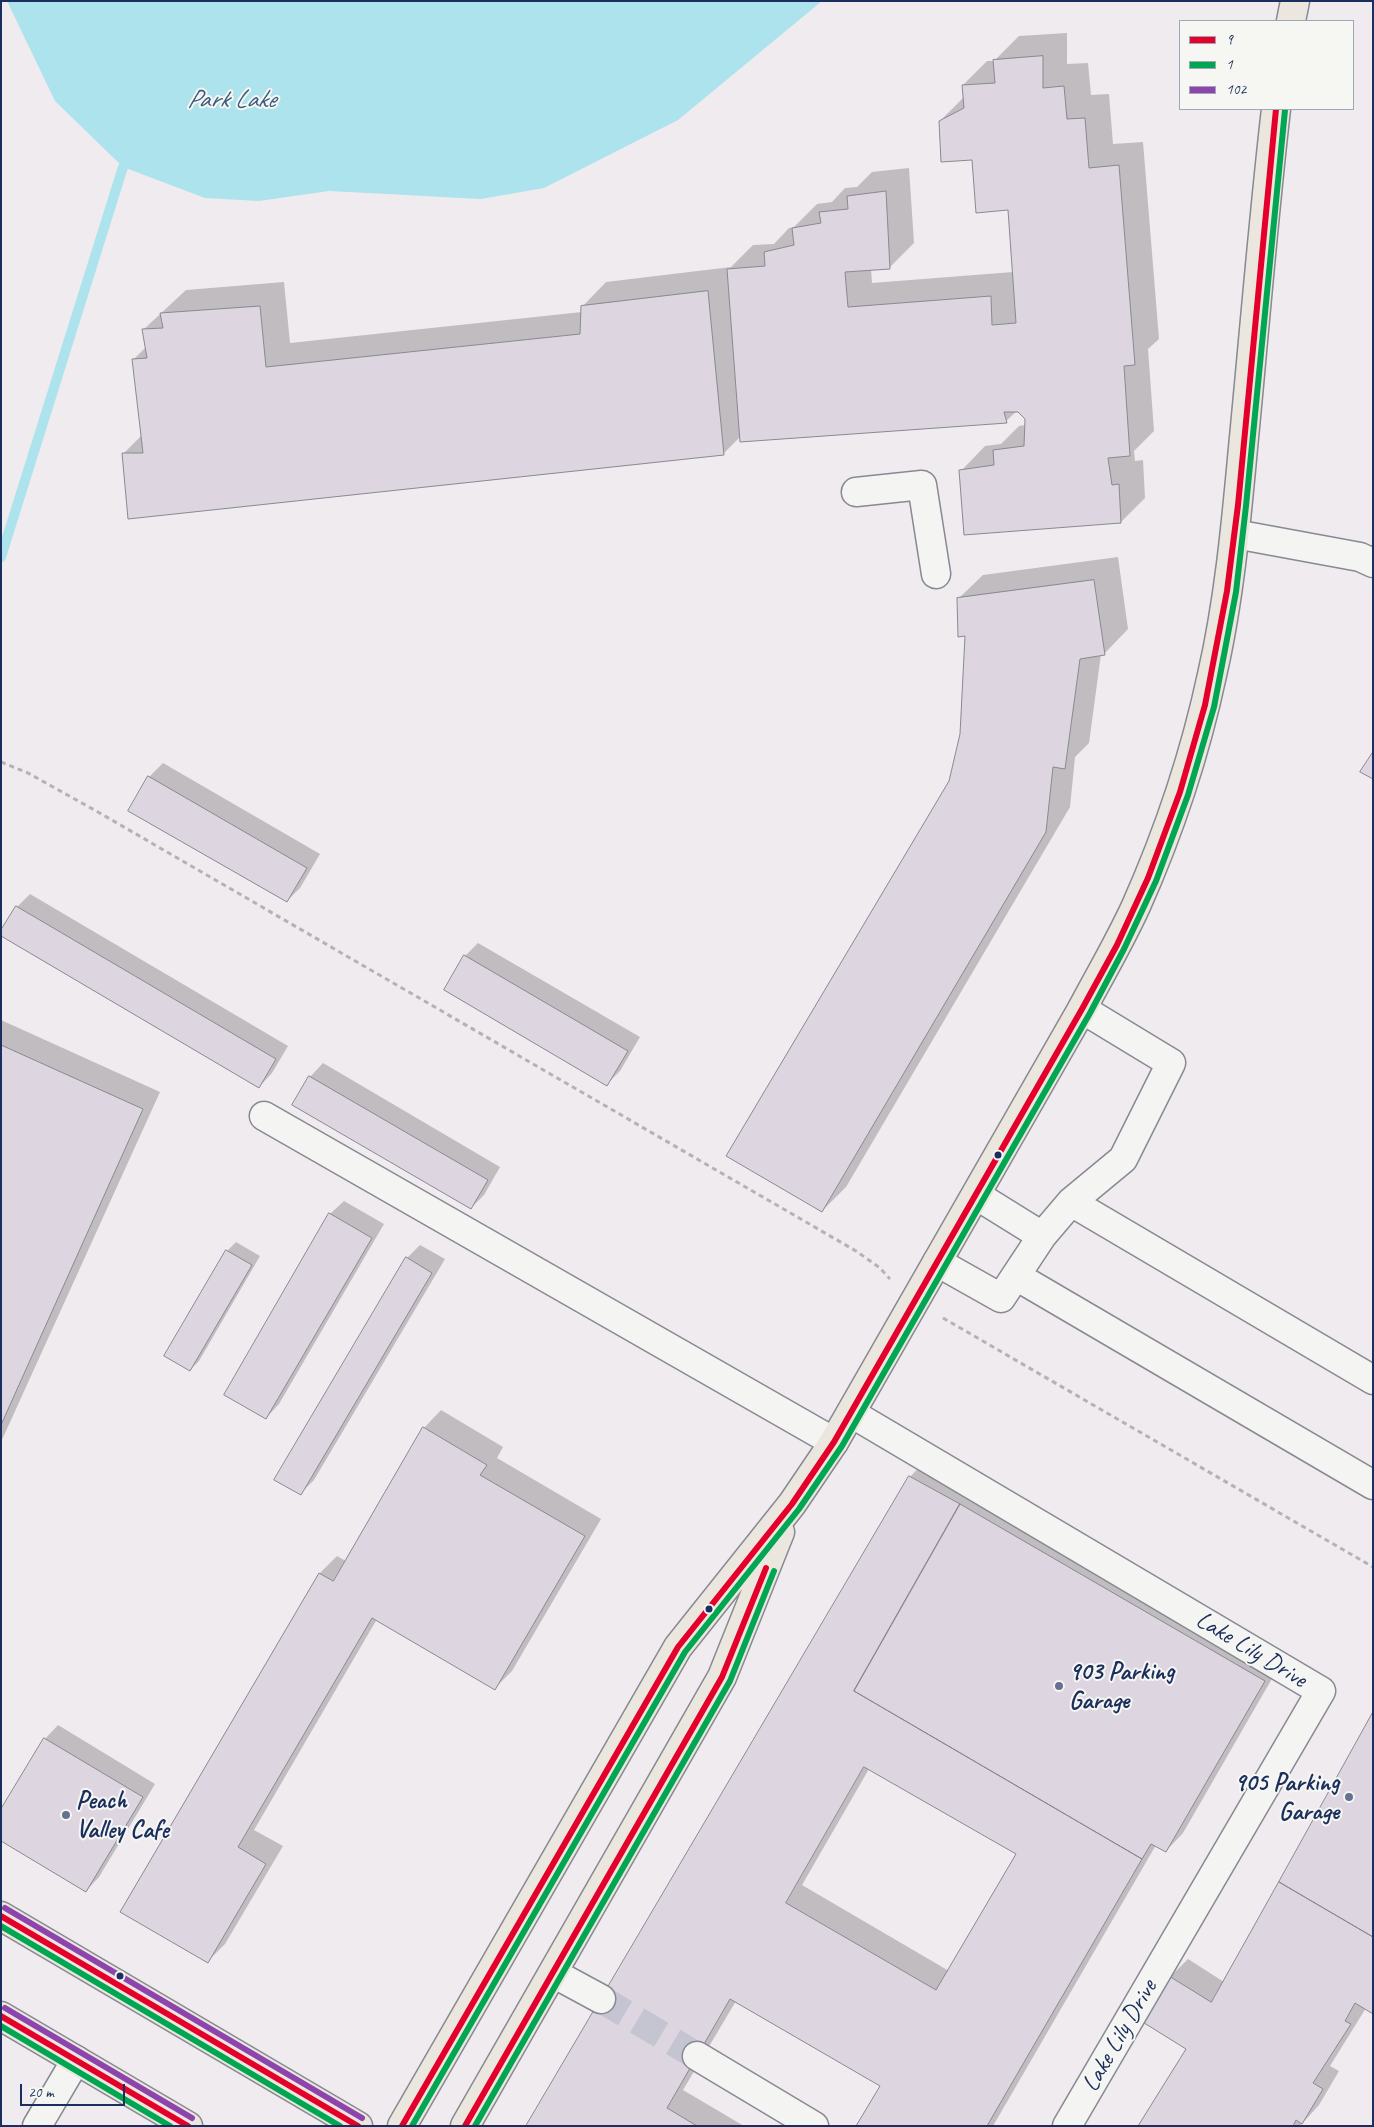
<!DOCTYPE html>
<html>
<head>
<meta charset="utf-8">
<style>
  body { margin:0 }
  #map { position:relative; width:1374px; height:2127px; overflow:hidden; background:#f0ebef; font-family:Caveat,sans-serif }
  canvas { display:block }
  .frame { position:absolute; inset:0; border:2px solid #1b2f5e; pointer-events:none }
  .legend { position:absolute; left:1179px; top:20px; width:175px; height:90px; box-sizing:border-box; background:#f6f6f2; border:1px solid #9ea6b7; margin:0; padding:6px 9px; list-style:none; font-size:15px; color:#1b2f5e }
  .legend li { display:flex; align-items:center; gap:10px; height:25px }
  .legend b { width:25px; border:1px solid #9ea6b7 }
  .scale { position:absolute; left:20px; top:2084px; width:105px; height:22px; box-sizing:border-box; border:2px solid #1b2f5e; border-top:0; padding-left:6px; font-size:15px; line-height:18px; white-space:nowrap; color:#1b2f5e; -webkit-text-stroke:4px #f6f6f2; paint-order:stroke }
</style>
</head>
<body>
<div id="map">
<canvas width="1374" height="2127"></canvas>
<div class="frame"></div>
<ul class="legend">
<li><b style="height:6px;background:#e4002b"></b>9</li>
<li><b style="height:6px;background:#00a651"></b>1</li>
<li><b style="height:6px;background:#8e44ad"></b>102</li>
</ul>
<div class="scale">20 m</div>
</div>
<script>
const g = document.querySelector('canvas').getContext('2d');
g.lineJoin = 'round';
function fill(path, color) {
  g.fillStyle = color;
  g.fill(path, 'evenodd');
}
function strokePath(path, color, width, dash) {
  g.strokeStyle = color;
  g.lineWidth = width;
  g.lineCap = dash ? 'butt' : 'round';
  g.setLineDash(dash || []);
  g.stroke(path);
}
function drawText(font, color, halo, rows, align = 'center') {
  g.font = font + ' Caveat,sans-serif';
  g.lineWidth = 4;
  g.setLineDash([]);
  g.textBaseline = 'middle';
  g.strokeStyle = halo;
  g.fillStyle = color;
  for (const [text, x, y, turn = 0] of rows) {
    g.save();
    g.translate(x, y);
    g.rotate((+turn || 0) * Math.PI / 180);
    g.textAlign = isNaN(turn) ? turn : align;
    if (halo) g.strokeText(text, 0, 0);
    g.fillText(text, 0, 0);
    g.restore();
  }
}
const water = new Path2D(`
  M7,1H822L678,120L544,188L481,199L329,191L259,201L205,198L123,167L55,101Z`);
const shadow = new Path2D(`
  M1067,33V64L1088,63L1091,95L1109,94L1113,144L1143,142L1159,339L1148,349L1154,431L1134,451L1135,461L1143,460L1145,498L1121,522L961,471L985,446L1001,444L1019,426L1026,425V418L1018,410L1006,421L741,436L723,454H123L142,435L133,360L146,347L143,330L186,290L284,282L290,343L582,312V307L606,282L731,267L753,245L774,244L789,228L794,227L817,204L832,202L845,188L857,187L872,172L909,168L914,243L890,267L871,269L872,283L1013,272L1009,208L973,159L940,121L964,97L963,85L987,61H994L1019,36Z
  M1118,557L1128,629L1104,654H1101L1089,743L1075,757L1070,807L846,1187L822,1211L950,782L961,734L967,634L958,599L983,575Z
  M163,763L320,854L300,888L287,901L130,810L149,777Z
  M30,894L288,1046L272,1073L259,1087L17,907Z
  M478,943L640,1037L620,1071L607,1084L465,956Z
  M1,1020L160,1092L1,1442Z
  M323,1063L500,1167L484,1195L471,1208L310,1077Z
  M344,1201L384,1224L279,1404L266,1418L330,1214Z
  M236,1242L260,1256L199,1361L190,1370L227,1251Z
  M420,1245L445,1259L314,1480L300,1494L407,1258Z
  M441,1410L503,1447L497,1458L601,1519L512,1671L495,1688L377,1619L254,1830L283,1846L225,1944L208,1961L122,1911L320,1573L337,1556L346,1561L424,1428Z
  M927,1459L1281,1663L1183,1833L1166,1851L1156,1845L993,2126H858L881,2085L736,2001L683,2090L744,2126H527L910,1477ZM869,1769L1018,1853L949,1971L802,1885Z
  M1373,1714L1366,2008L1330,2066L1339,2071L1319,2105L1300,2126H1139L1188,2048L1142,2021L1170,1977L1188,1959L1224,1982Z
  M58,1725L155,1784L99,1877L86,1891L45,1739Z`);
const stream = new Path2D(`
  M1,557L123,167`);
const building = new Path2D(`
  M1043,56V88L1064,86L1067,119L1085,118L1089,168L1119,165L1135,365L1124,366L1130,456L1108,458L1112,485L1119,484L1121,523L964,535L959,470L994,465L993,450L1024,446L1025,419L1018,412H1004L1007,423L740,442L727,269L765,266L764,252L794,245L792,228L821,223L819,212L848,209L847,196L886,191L890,269L845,272L848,307L991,296L992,325L1016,323L1008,210L976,213L972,160L941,162L939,121L964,108L962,85L995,83L993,60Z
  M708,291L724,455L128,519L122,453H143L132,359L147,358L142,329L163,328L160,313L260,306L266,367L580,334L581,306Z
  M1094,580L1105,655L1080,659L1065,769L1053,767L1046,832L822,1212L726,1156L949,781L960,734L965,636L958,637L957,598Z
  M1373,752V779L1360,772Z
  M148,776L307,868L287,902L128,811Z
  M16,906L276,1059L259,1088L1,936V930Z
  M464,955L628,1051L607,1086L444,990Z
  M1,1045L143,1109L1,1425Z
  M309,1076L488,1180L471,1209L292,1105Z
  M329,1213L372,1238L266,1419L224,1395Z
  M226,1250L252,1265L190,1371L164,1356Z
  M406,1257L432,1273L301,1495L274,1480Z
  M423,1427L487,1465L480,1475L585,1536L495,1690L372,1618L238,1847L266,1864L208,1963L120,1912L319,1573L333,1581Z
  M909,1476L960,1504L854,1691L1142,1859L987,2126H856L880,2086L730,1999L667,2108L697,2126H526ZM864,1767L1016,1854L936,1990L786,1903Z
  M960,1504L1265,1681L1166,1852L1151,1844L1142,1859L854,1691Z
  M1373,1712V1937L1279,1882Z
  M44,1738L143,1797L86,1892L1,1841V1809Z
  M1279,1882L1373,1937V2014L1355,2003L1345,2021L1351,2024L1313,2083L1323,2089L1302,2124L1296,2120L1293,2126H1138L1186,2049L1141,2021L1169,1976L1211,2002Z`);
const minorTunnel = new Path2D(`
  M601,1999L697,2056`);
const path = new Path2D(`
  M1,762L28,773L98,812L856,1251L880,1268L890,1279
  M943,1318L1373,1567`);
const minor = new Path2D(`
  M856,492L922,485L936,574
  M1235,534L1360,557L1373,563
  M264,1116L834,1442
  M976,1195L1042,1236
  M1071,1202L1373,1380
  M937,1262L1001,1298L1042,1236L1071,1202L1123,1159L1171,1063L1082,1009
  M1016,1276L1373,1485
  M851,1413L1321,1691L1067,2126
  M553,1973L601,1999
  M697,2056L814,2126
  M37,2126L76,2060`);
const major = new Path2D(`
  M1291,21L1295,1
  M1,1916L358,2126
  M1,2016L188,2126
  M402,2126L678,1647L792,1504L834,1442L1082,1009C1100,975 1120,941 1136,906C1169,832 1195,754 1212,675C1229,601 1236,524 1243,448C1254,335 1263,222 1276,109
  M465,2126L722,1677L780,1532`);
const bus1 = new Path2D(`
  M1,1916L358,2126
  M1,2016L188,2126
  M402,2126L678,1647L792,1504L834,1442L1082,1009L1117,945L1148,878L1180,792L1205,705L1227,591L1238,505L1276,109
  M465,2126L722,1677L766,1568`);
const bus2 = new Path2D(`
  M1,1926L340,2126
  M1,2026L170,2126
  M412,2126L685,1652L799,1509L842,1446L1090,1013L1124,949L1156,881L1188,795L1214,707L1236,592L1246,506L1285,110
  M475,2126L730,1681L774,1571`);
const bus3 = new Path2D(`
  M5,1908L362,2118
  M5,2008L192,2118`);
const markers = [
  [998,1155,4.5,"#1b2f5e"],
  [709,1609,4.5,"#1b2f5e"],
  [1059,1686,5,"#667191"],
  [1349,1797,5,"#667191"],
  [66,1815,5,"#667191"],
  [120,1976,4.5,"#1b2f5e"]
];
const streetNames = [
  ["Lake Lily Drive",1251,1650,31],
  ["Lake Lily Drive",1120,2036,-60]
];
const poiNames = [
  ["903 Parking",1069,1672],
  ["Garage",1069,1701],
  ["905 Parking",1339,1783,"right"],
  ["Garage",1339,1812,"right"],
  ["Peach",76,1801],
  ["Valley Cafe",76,1830]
];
const waterNames = [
  ["Park Lake",231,100]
];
fill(water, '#ace3ec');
fill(shadow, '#0003');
strokePath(stream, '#ace3ec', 10);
fill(building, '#ddd5df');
strokePath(building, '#878993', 1);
strokePath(minorTunnel, '#c5c5d2', 28, [28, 14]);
strokePath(minor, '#878993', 31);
strokePath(major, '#878993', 31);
strokePath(path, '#b1b3b9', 3, [5, 4]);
strokePath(minor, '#f4f4f2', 28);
strokePath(major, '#ebe7de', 28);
strokePath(bus1, '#e4002b', 6);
strokePath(bus2, '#00a651', 6);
strokePath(bus3, '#8e44ad', 6);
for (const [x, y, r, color] of markers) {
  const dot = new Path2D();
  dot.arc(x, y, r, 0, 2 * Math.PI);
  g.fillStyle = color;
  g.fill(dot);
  strokePath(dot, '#f6f6f2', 2);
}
drawText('25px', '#1b2f5e', '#f6f6f2', streetNames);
drawText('bold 25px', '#1b2f5e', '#f6f6f2', poiNames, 'left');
drawText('italic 26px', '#385b81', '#f6f6f2', waterNames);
</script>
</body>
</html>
